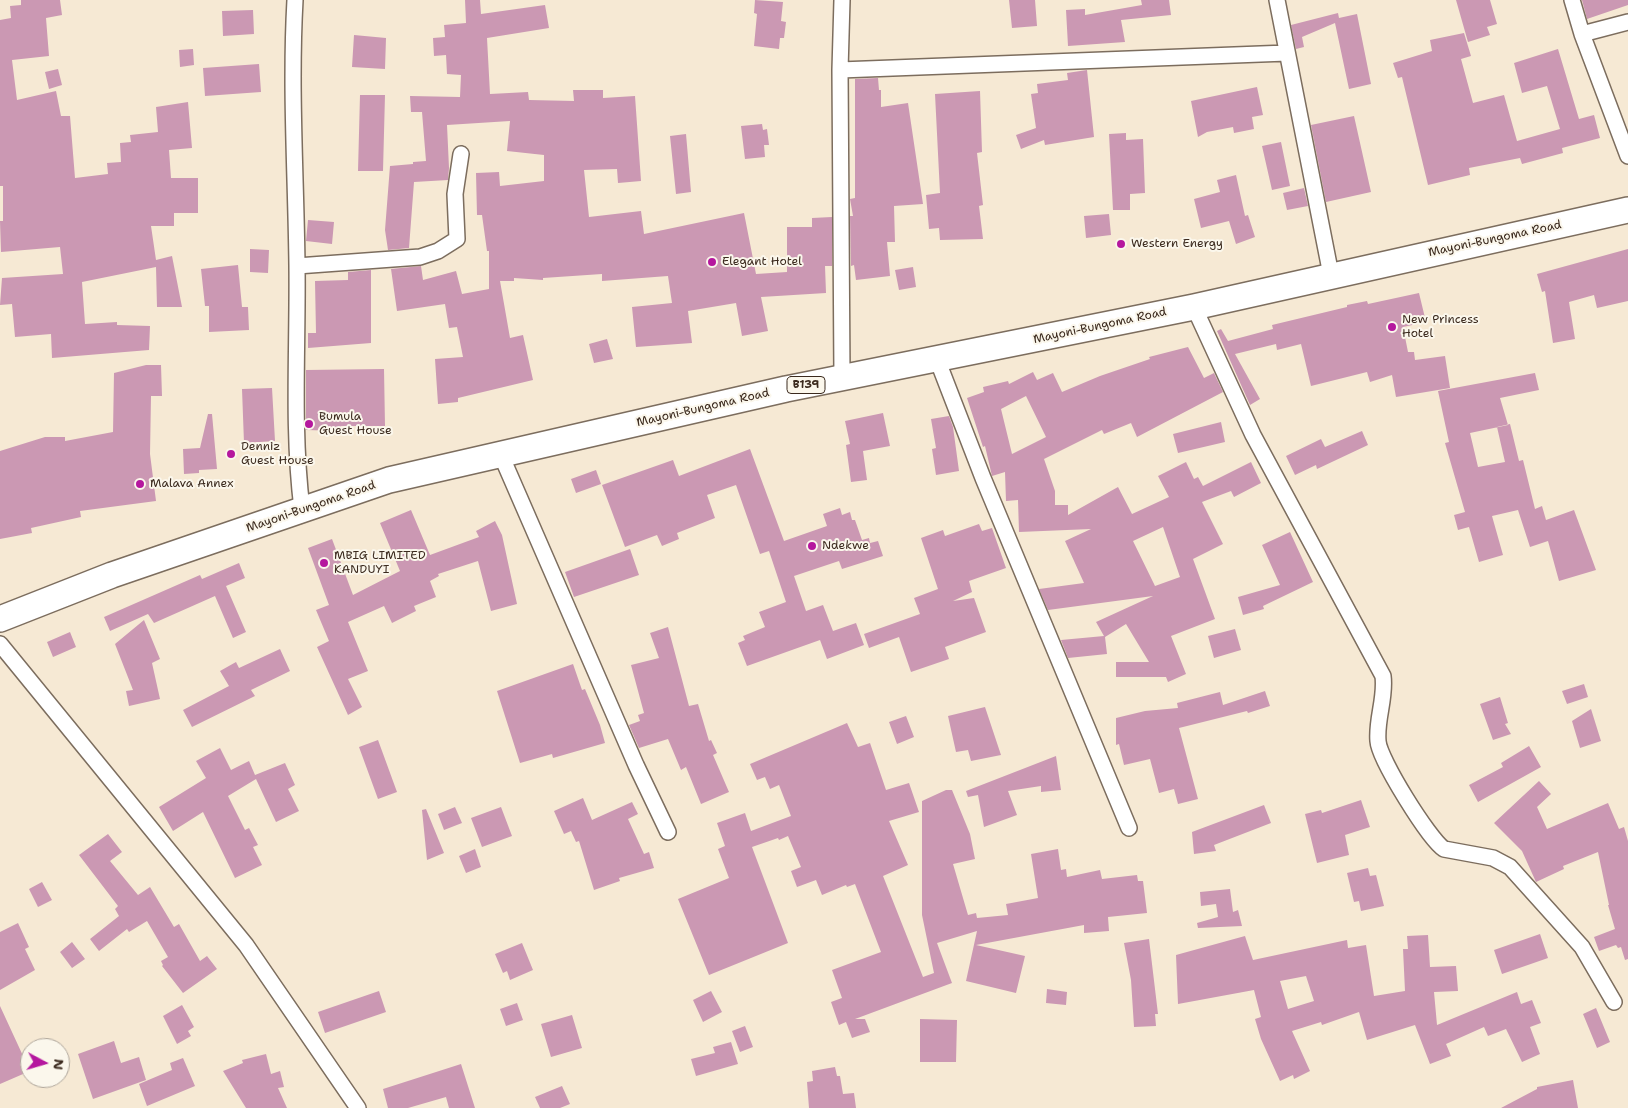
<!DOCTYPE html>
<html>
<head>
<meta charset="utf-8">
<style>
  body { margin:0 }
  #map { position:relative; width:1628px; height:1108px; overflow:hidden; background:#f6e9d4; font-family:"Shantell Sans",sans-serif }
  canvas { display:block }
  .north { position:absolute; left:20px; top:1038px; width:50px; height:50px; box-sizing:border-box; background:#fbf7ec; border:1px solid #aea59a; border-radius:50%; rotate:96deg; font-size:14px; font-weight:700; line-height:20px; text-align:center; color:#3b2a1e }
  .north::after { content:''; display:block; margin:auto; width:18px; height:22px; background:#b5179e; clip-path:polygon(50% 0,100% 100%,50% 72%,0 100%) }
</style>
</head>
<body>
<div id="map">
<canvas width="1628" height="1108"></canvas>
<div class="north">N</div>
</div>
<script>
const g = document.querySelector('canvas').getContext('2d');
g.lineJoin = 'round';
function fill(path, color) {
  g.fillStyle = color;
  g.fill(path, 'evenodd');
}
function strokePath(path, color, width, dash) {
  g.strokeStyle = color;
  g.lineWidth = width;
  g.lineCap = dash ? 'butt' : 'round';
  g.setLineDash(dash || []);
  g.stroke(path);
}
function drawText(font, color, halo, rows, align = 'center') {
  g.font = font + ' "Shantell Sans",sans-serif';
  g.lineWidth = 4;
  g.setLineDash([]);
  g.textBaseline = 'middle';
  g.strokeStyle = halo;
  g.fillStyle = color;
  for (const [text, x, y, turn = 0] of rows) {
    g.save();
    g.translate(x, y);
    g.rotate((+turn || 0) * Math.PI / 180);
    g.textAlign = isNaN(turn) ? turn : align;
    if (halo) g.strokeText(text, 0, 0);
    g.fillText(text, 0, 0);
    g.restore();
  }
}
const building = new Path2D(`
  M21,0H60L62,15L46,18L49,56L12,60L17,100L56,91L61,116H70L75,178L108,174L107,163L121,162L120,143L131,142L130,135L158,132L156,107L188,102L192,148L169,150L171,178H198V213H174V226H151L156,260L172,256L182,307H157L156,267L82,282L85,324L117,322V325L150,326L149,350L52,358L51,334L15,337L12,304L0,305L2,278L63,274L60,247L1,252L0,221H3V186H0V20L11,18L10,6L21,5Z
  M465,0H480L481,14L545,5L549,28L487,38L490,94L528,92L529,100L574,101L573,90H603V98L635,96L641,181L618,183L617,169L584,170L589,217L641,211L644,234L744,213L756,274L787,272V227H812V218L832,217V266H825L826,293L761,297L768,331L742,336L736,303L688,311L692,343L636,347L632,307L672,303L668,276L602,281V274L543,278V280L514,278V281H500L510,338L523,335L533,380L458,398V402L438,404L435,359L463,357L457,327L449,328L445,304L397,311L391,269L421,266L423,280L456,271L462,294L489,289V251H487L482,215H477L476,173L499,172L500,186L544,181V155L507,151L510,121L447,125L449,168L448,180L414,182L409,248L388,250L385,230L390,166L413,164V162L426,161L422,112H411L410,96L460,97L461,75L447,74L446,55L434,56L433,38L445,37L444,25L466,23Z
  M755,0L783,2L781,21L786,22L784,38H780L779,49L754,46L757,14L754,13Z
  M1009,0H1035L1037,26L1012,28Z
  M1141,0H1169L1171,15L1121,20L1125,42L1068,46L1066,10L1085,9V15L1142,5Z
  M1456,0H1490L1497,24L1487,27L1490,35L1468,42Z
  M1582,0H1628V5L1587,19Z
  M253,10L254,34L223,36L222,11Z
  M1338,13L1339,18L1357,14L1371,84L1349,89L1335,23L1302,37L1304,47L1296,49L1291,25Z
  M1464,33L1471,56L1461,59L1473,103L1504,95L1517,141L1560,129L1547,86L1522,93L1514,63L1558,49L1579,119L1594,115L1600,138L1562,148L1563,153L1522,164L1520,158L1469,168L1470,175L1428,185L1402,77L1398,78L1393,63L1432,51L1430,40Z
  M354,35L386,38L385,69L352,67Z
  M193,49L194,65L180,67L179,50Z
  M259,64L261,92L205,96L203,68Z
  M58,69L62,85L49,89L45,72Z
  M1087,70L1094,137L1045,145L1044,140L1021,149L1016,135L1036,128L1031,94L1038,93L1037,84L1068,80L1067,73Z
  M878,78L879,90H881V107L908,103L923,204L894,206L895,242H887L890,276L856,280L854,265L851,266L850,216H853L850,199L855,198V79Z
  M1257,87L1263,115L1252,117L1254,129L1234,133L1233,127L1207,132L1198,137L1191,101Z
  M980,91L982,152L977,153L983,205L979,206L983,239L940,240L939,228L929,229L926,195L940,193L935,94Z
  M360,95H385L383,171H358Z
  M1354,116L1371,192L1326,202L1311,125Z
  M762,124L763,130L767,129L769,145H764L765,157L745,159L741,126Z
  M1126,133V140L1143,139L1145,193L1130,194V210H1113L1109,134Z
  M686,134L691,192L676,194L670,136Z
  M1281,142L1290,186L1272,190L1262,146Z
  M1236,175L1245,216L1248,215L1255,237L1236,244L1229,221L1201,228L1194,199L1220,192L1217,180Z
  M1304,188L1308,206L1287,210L1283,193Z
  M1109,214L1111,235L1086,238L1084,216Z
  M308,220L334,222L332,244L306,241Z
  M250,249L269,250L268,273L250,272Z
  M1628,249V301L1597,308L1594,295L1569,302L1575,339L1553,343L1545,291L1542,292L1537,274Z
  M238,265L242,307H248L249,330L209,332V306H205L201,269Z
  M913,267L916,287L899,290L895,270Z
  M371,270V343L308,348V333H316L315,281L348,280V272Z
  M1419,293L1426,322L1403,327L1408,352H1414L1415,360L1445,356L1450,388L1396,397L1392,375L1370,382L1367,372L1311,386L1301,344L1277,350L1276,344L1235,354L1260,399L1250,405L1217,331L1221,329L1228,341L1273,329L1272,325L1347,307V305L1367,301L1368,304Z
  M607,339L613,359L594,363L589,344Z
  M1188,347L1204,378L1214,373L1223,392L1137,437L1131,423L1104,434L1102,430L1044,459L1055,491V505H1068V515L1118,487L1132,514L1169,497L1158,476L1186,462L1194,479L1198,477L1203,486L1251,462L1261,483L1234,497L1231,491L1202,502L1223,544L1193,559L1215,619L1171,636L1186,674L1168,682L1166,677H1116V662H1149L1126,624L1105,637L1107,654L1068,658L1061,640L1104,636L1096,622L1153,596L1048,610L1039,589L1084,583L1065,541L1091,529L1019,532L1018,500L1006,501L1005,472L992,476L985,446L983,447L967,398L984,392L983,387L1008,381L1009,384L1033,372L1037,380L1053,373L1062,392L1100,376L1150,359L1149,357ZM1026,396L1046,437L1012,454L1001,409ZM1163,527L1180,577L1155,586L1133,541Z
  M146,365H161L162,396H151L150,454L156,501L80,511L81,517L31,528L32,533L0,539V451L45,437H65V441L113,432L114,373Z
  M384,369L385,426H341V431L306,430V370Z
  M1535,373L1539,390L1500,398L1508,425L1470,433L1478,467L1505,462L1497,427L1510,424L1519,461L1523,460L1535,509L1542,506L1546,520L1574,510L1596,570L1559,581L1548,541L1530,547L1518,510L1492,516L1503,555L1479,562L1469,527L1458,530L1454,515L1465,512L1445,443L1449,442L1438,391Z
  M272,388L275,441L244,443L242,389Z
  M883,413L890,446L863,451L867,480L851,482L846,445L850,444L845,421Z
  M208,414H212L217,469L199,470V473L184,474L183,449L200,448Z
  M949,416L953,427L959,471L936,475L932,449L936,448L931,419Z
  M1221,422L1225,442L1178,453L1173,434Z
  M1362,431L1368,445L1317,469L1316,465L1295,475L1286,456L1321,439L1325,447Z
  M750,449L784,541L827,526L823,514L840,508L842,515L850,512L852,520H855L862,540L869,538L870,543L878,541L883,556L842,569L839,561L794,576L806,611L823,605L833,631L856,623L864,645L827,659L820,640L747,666L738,643L745,640L743,636L765,627L759,612L786,602L769,551L760,554L736,485L707,495L715,518L677,533L679,539L662,546L657,535L625,547L602,485L673,460L679,476Z
  M596,470L601,484L576,493L571,479Z
  M411,510L430,555L479,537L476,531L495,521L502,535L517,604L491,611L478,561L438,574L439,576L430,581L436,597L414,606L416,611L392,623L384,606L348,622L368,671L348,679L362,707L348,715L317,647L329,641L316,610L329,605L308,548L332,539L353,595L400,571L380,523Z
  M979,524L982,531L992,528L1006,568L969,581L972,592L953,601L974,598L986,632L945,647L949,659L911,672L899,637L869,648L864,634L920,614L914,598L938,589L921,538L943,530L945,536Z
  M1290,532L1313,582L1263,606L1264,609L1243,615L1238,597L1280,585L1262,545Z
  M630,549L639,575L574,597L565,572Z
  M239,563L245,578L226,586L246,632L233,638L215,596L154,623L148,614L110,631L104,617L200,575L202,579Z
  M144,620L160,659L152,663L160,699L129,706L126,691L133,690L115,644Z
  M668,627L689,706L698,704L709,741L711,740L717,753L713,755L729,792L701,804L686,767L681,770L668,739L639,748L629,725L640,721L638,715L644,713L631,665L659,658L650,633Z
  M1235,629L1241,650L1214,658L1208,636Z
  M70,632L76,647L53,657L47,642Z
  M280,649L290,671L251,690L255,696L192,727L183,710L229,686L220,671L236,662L239,668Z
  M573,664L582,690L585,689L600,725L605,743L553,758L552,754L520,763L497,691Z
  M1584,684L1588,697L1567,704L1562,691Z
  M1265,691L1270,706L1248,713L1247,711L1179,728L1198,799L1178,804L1174,789L1159,793L1150,759L1124,765L1119,744L1116,745V718L1145,711L1178,708L1177,703L1220,692L1223,705Z
  M1500,697L1508,723L1505,724L1511,734L1493,740L1480,704Z
  M985,707L1001,755L971,761L968,750L956,752L948,716Z
  M1591,709L1601,741L1580,748L1572,721Z
  M906,716L914,737L897,744L889,722Z
  M847,723L858,747L870,743L886,790L909,783L919,812L889,821L908,865L883,876L923,977L934,973L922,915V801L946,790H952L970,834L975,859L953,864L968,915L976,913L977,918L1008,915L1006,904L1038,898L1031,854L1058,849L1061,870L1066,869L1067,877L1100,870L1102,879L1137,875L1138,881H1143L1147,913L1108,917L1109,931L1084,933V925L976,945L1025,956L1016,993L966,981L977,931L937,943L952,983L855,1019H865L870,1032L852,1038L846,1022L839,1025L831,1002L842,998L832,970L881,952L855,884L847,887L846,885L822,895L816,880L797,887L791,871L801,867L788,836L779,840L778,838L752,847L788,943L709,975L678,899L729,878L718,849L725,846L717,823L745,813L751,831L791,816L779,785L770,789L765,777L757,780L750,764Z
  M378,740L397,792L378,799L359,747Z
  M1529,746L1541,767L1478,802L1469,785L1503,767L1501,763Z
  M220,748L231,770L249,761L255,775L285,763L295,785L288,789L299,811L276,822L256,779L228,796L245,830L249,828L258,845L253,847L262,865L235,878L203,812L173,831L159,807L206,778L196,761Z
  M1056,756L1061,790L1041,792V786L1008,791L1017,815L984,827L978,795L968,797L966,791Z
  M1539,781L1551,794L1537,807L1547,829L1608,803L1619,829L1624,827L1628,841V959L1625,960L1621,947L1618,948L1616,945L1599,951L1594,937L1615,929L1608,905H1609L1598,852L1563,866L1564,869L1536,882L1522,851L1494,823Z
  M583,798L592,820L632,802L638,814L628,819L644,854L649,852L654,868L619,878L620,881L594,890L579,841L576,842L571,831L564,834L554,811Z
  M1361,800L1370,827L1345,835L1349,855L1317,863L1305,814L1321,810L1322,813Z
  M1264,805L1271,823L1214,845L1216,851L1194,854L1192,832Z
  M455,807L462,823L444,830L438,814Z
  M501,807L512,836L482,847L471,818Z
  M426,809L444,853L427,860L422,810Z
  M108,834L122,852L110,861L138,895L150,887L174,927L179,924L200,961L207,956L217,969L183,993L162,966L163,965L161,961L168,957L147,921L129,932L127,929L99,951L90,939L119,916L115,909L118,906L79,855Z
  M475,849L481,867L466,873L459,856Z
  M1368,868L1370,876L1376,875L1384,906L1361,911L1359,901L1354,902L1347,873Z
  M42,882L52,900L38,907L29,889Z
  M1230,889L1233,912L1238,910L1242,926L1198,928L1197,923L1218,917L1216,904L1201,906L1200,892Z
  M18,923L29,947L25,949L35,970L0,990V932Z
  M1540,934L1548,958L1502,974L1494,950Z
  M1428,935L1430,967L1456,966L1458,991L1434,992L1437,1025L1517,992L1521,1004L1532,1000L1541,1023L1530,1027L1540,1054L1522,1062L1506,1029L1488,1036L1484,1027L1446,1044L1451,1056L1430,1064L1415,1025L1367,1040L1359,1012L1322,1025L1321,1022L1292,1031L1310,1071L1294,1079L1293,1075L1280,1081L1261,1039L1255,1019L1261,1017L1254,990L1178,1004L1176,955L1245,936L1253,960L1347,940L1348,948L1366,945L1374,996L1405,991L1403,949H1408L1407,936ZM1306,976L1314,1001L1288,1009L1280,981Z
  M1149,939L1158,1014H1155L1156,1026L1134,1027L1131,980L1124,943Z
  M72,942L85,959L72,968L60,952Z
  M522,943L533,970L510,980L507,971L503,973L495,954Z
  M1047,989L1067,992L1066,1005L1046,1003Z
  M379,991L386,1012L325,1033L318,1012Z
  M711,991L722,1012L703,1022L693,1000Z
  M517,1003L523,1020L506,1026L500,1009Z
  M182,1005L194,1027L188,1031L191,1036L177,1044L163,1016Z
  M0,1006L30,1071L0,1084Z
  M1596,1008L1610,1042L1597,1048L1583,1014Z
  M572,1015L582,1048L551,1057L541,1024Z
  M920,1019L957,1020L956,1062H920Z
  M745,1026L753,1047L740,1052L732,1031Z
  M114,1041L121,1063L139,1057L146,1080L93,1099L78,1054Z
  M731,1042L738,1064L696,1076L691,1059L715,1053L713,1047Z
  M266,1054L271,1074L280,1071L284,1087L278,1088L287,1108H246L223,1071L243,1063L242,1060Z
  M183,1058L195,1086L147,1106L139,1084L172,1070L170,1063Z
  M461,1064L475,1108H449L446,1097L408,1108H388L383,1089Z
  M835,1067L837,1076H840L843,1094L854,1093L856,1108H809L807,1082L813,1081L812,1071Z
  M1573,1080L1578,1108H1501L1537,1089V1087Z
  M562,1086L570,1104L560,1108H540L535,1097Z`);
const minor = new Path2D(`
  M295,0C290,89 296,177 297,266C298,348 292,428 302,509
  M1277,0L1331,275
  M1572,0L1582,34L1628,156
  M1582,34L1628,22
  M840,70L1287,53
  M297,266L420,257L438,251L457,239L455,194L461,154
  M1194,307L1253,435L1383,676C1386,698 1376,719 1378,741C1379,759 1429,839 1444,849L1493,858L1510,867L1582,947L1614,1002
  M937,359L983,478L1129,828
  M842,377L840,70L842,0
  M501,455L636,765L668,832
  M0,644L246,945L358,1108`);
const primary = new Path2D(`
  M0,619L112,575L389,480L786,389L1194,307L1628,210`);
const markers = [
  [1121,244,5,"#b5179e"],
  [712,262,5,"#b5179e"],
  [1392,327,5,"#b5179e"],
  [309,424,5,"#b5179e"],
  [231,454,5,"#b5179e"],
  [140,484,5,"#b5179e"],
  [812,546,5,"#b5179e"],
  [324,563,5,"#b5179e"]
];
const shields = [
  [806,385,38]
];
const shieldNames = [
  ["B139",806,385]
];
const streetNames = [
  ["Mayoni-Bungoma Road",1495,239,-12],
  ["Mayoni-Bungoma Road",1100,326,-12],
  ["Mayoni-Bungoma Road",703,408,-13],
  ["Mayoni-Bungoma Road",311,507,-19]
];
const poiNames = [
  ["Western Energy",1131,244],
  ["Elegant Hotel",722,262],
  ["New Princess",1402,320],
  ["Hotel",1402,334],
  ["Bumula",319,417],
  ["Guest House",319,431],
  ["Denniz",241,447],
  ["Guest House",241,461],
  ["Malava Annex",150,484],
  ["Ndekwe",822,546],
  ["MBIG LIMITED",334,556],
  ["KANDUYI",334,570]
];
fill(building, '#cb98b3');
strokePath(minor, '#7c6d5e', 18);
strokePath(primary, '#7c6d5e', 28);
strokePath(minor, '#fff', 15);
strokePath(primary, '#fff', 25);
for (const [x, y, r, color] of markers) {
  const dot = new Path2D();
  dot.arc(x, y, r, 0, 2 * Math.PI);
  g.fillStyle = color;
  g.fill(dot);
  strokePath(dot, '#fbf7ec', 2);
}
for (const [x, y, w] of shields) {
  const box = new Path2D();
  box.roundRect(x - w / 2, y - 8.5, w, 17, 4);
  g.fillStyle = '#fbf7ec';
  g.fill(box);
  strokePath(box, '#3b2a1e', 1);
}
drawText('bold 11px', '#3b2a1e', null, shieldNames);
drawText('12px', '#3b2a1e', '#fbf7ec', streetNames);
drawText('12px', '#3b2a1e', '#fbf7ec', poiNames, 'left');
</script>
</body>
</html>
